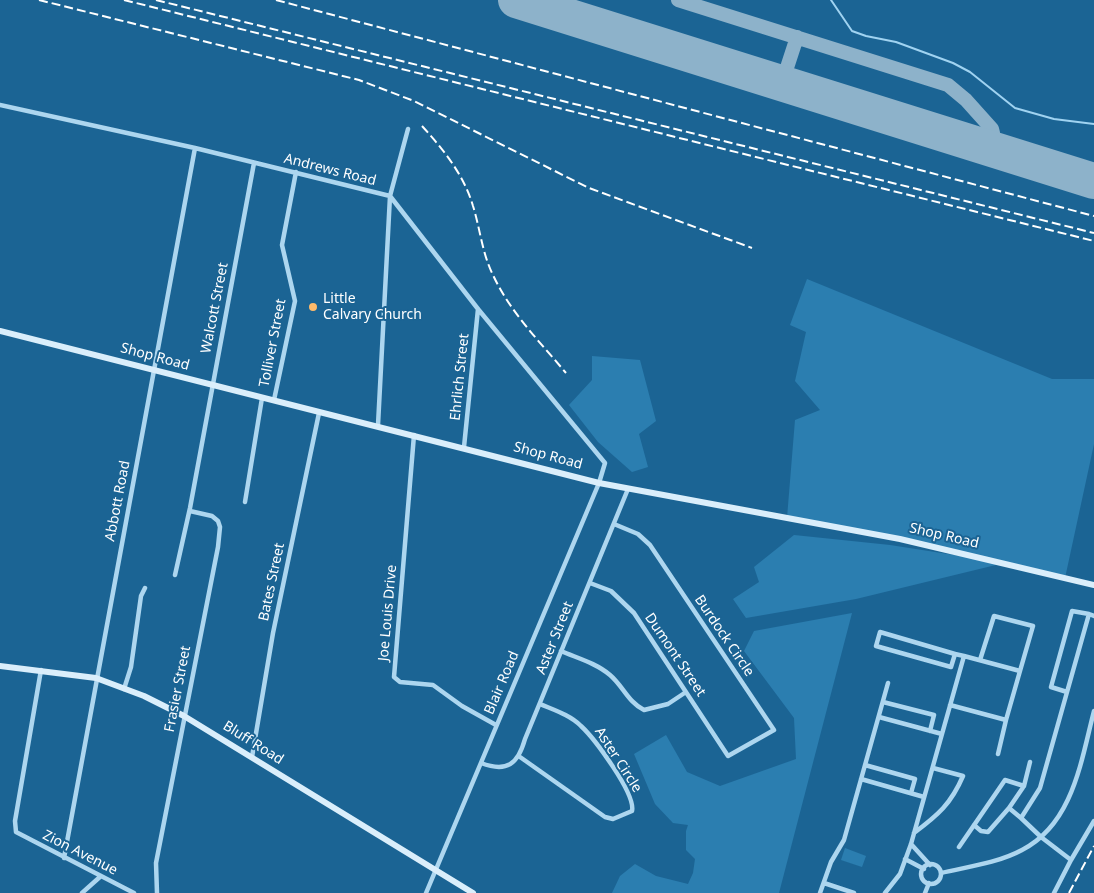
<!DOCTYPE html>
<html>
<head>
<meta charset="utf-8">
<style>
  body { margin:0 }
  canvas { display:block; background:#1b6494 }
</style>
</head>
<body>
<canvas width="1094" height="893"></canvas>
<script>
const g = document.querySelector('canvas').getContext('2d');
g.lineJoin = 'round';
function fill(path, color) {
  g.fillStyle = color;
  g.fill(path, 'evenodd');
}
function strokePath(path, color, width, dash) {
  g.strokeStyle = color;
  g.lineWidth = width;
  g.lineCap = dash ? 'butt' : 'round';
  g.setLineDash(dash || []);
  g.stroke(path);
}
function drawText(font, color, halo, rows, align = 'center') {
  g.font = font + ' "Noto Sans",sans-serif';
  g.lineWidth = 4;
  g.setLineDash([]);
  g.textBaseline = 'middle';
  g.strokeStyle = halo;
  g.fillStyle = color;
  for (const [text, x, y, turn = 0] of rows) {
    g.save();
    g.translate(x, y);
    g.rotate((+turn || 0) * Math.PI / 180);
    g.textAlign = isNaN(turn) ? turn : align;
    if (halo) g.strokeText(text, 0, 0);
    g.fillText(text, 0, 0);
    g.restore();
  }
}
const green = new Path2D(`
  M807,279L1052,379H1094V444L1065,578L1004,563L856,599L746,618L733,599L759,582L754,567L794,535L890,545L993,561L787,518L795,420L820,410L795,381L806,332L790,325Z
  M592,356L640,360L656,421L639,434L648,467L632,472L598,442L569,405L592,380Z
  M852,613L779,893H612L620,876L635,864L656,876L688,884L693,873L695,859L686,850V831L688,825L673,823L655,804L634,754L666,735L687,772L720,786L796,759L794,718L744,651L754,631Z
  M845,848L866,856L862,867L841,860Z`);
const stream = new Path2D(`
  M831,0L852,31L866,36L896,42L953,63L970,72L1015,108L1054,119L1094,124`);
const taxiway = new Path2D(`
  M678,0L948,85L966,100L992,129L993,133L989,148
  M782,83L797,37`);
const runway = new Path2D(`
  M516,0L1094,181`);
const street = new Path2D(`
  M0,105L195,148L390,196L478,309L605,463L599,483L426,893
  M274,400L295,301L282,245L296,172
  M378,425L390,196L408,129
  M414,435L394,677L400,682L433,685L462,706L496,725
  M464,447L478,309
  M245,502L262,398
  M175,575L190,508L254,163
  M590,583L611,591L634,613L728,756L774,730L650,545L638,534L614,524
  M1094,616L1089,614L1040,788L1021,818L1041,837L1071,860L1094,821
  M561,651C577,658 596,663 610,675C623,686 628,702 644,710L668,704L686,692
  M955,654L951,667L876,646L880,632L955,654L964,656
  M980,660L994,616L1033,626L1020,671
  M41,670L15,821L16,832L134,893
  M124,689L131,667L141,596L145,588
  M1067,692L1051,687L1072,611L1089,614
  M883,702L934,715L930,731
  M879,717L942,734
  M998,754L1006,720
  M252,757L273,633L319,413
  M520,757L605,817L613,819L632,811C636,794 594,738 581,726C570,715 554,710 540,704
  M481,763C507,773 518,764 525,739L628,489
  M865,765L915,779L911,793
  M861,779L924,797
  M1021,818L1009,808L1024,786L1030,762
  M974,825L981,831L988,832L1009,808
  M914,833C938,815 951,804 963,776L933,768
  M911,844L930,865
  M959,847L1005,780L1024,786
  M64,858L195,148
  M905,859L924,869
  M921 874a10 10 0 1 1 20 0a10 10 0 1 1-20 0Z
  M941,873C967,867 998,863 1022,850C1073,824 1081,761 1094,711
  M824,883L854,893
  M82,893L101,876
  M157,893L156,863L218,547L220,527L218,521L212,516L190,511
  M820,893L831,862L844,840L888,683
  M885,893L900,874L911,844L964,656L1020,671L1006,720L950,705
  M925,893L929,883
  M1054,893L1071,860`);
const secondary = new Path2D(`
  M0,331L599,483L900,539L1094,585
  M0,666L96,678L144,696L184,716L473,893`);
const rail = new Path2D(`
  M39,0L359,80L414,101L589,188L752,248
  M124,0L1094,241
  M156,0L1094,233
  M276,0L1094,216
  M422,126C443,149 464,175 473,206C480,228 482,253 493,275C510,312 540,342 566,373
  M1069,893L1094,846`);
const markers = [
  [313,307,5,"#ffbb6b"]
];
const streetNames = [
  ["Andrews Road",330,170,14],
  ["Walcott Street",215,308,-79],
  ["Tolliver Street",273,343,-79],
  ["Shop Road",155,357,15],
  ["Ehrlich Street",460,377,-84],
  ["Shop Road",548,456,15],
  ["Abbott Road",118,501,-79],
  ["Shop Road",944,536,13],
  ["Bates Street",272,582,-78],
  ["Joe Louis Drive",388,613,-85],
  ["Burdock Circle",724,636,56],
  ["Aster Street",555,638,-68],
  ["Dumont Street",675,655,56],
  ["Blair Road",502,683,-67],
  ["Frasier Street",178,689,-79],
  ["Bluff Road",253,743,32],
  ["Aster Circle",618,760,57],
  ["Zion Avenue",80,853,27]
];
const poiNames = [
  ["Little",323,299],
  ["Calvary Church",323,315]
];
fill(green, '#2b7eb0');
strokePath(stream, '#a0d3f1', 2);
strokePath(taxiway, '#8db2ca', 14);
strokePath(runway, '#8db2ca', 36);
strokePath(street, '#add6ef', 4.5);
strokePath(secondary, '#daeefb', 6);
strokePath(rail, '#fff', 2, [9, 4]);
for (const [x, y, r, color] of markers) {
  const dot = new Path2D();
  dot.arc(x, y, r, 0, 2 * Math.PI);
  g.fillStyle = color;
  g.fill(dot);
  strokePath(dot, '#1b6494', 2);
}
drawText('14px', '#fff', '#1b6494', streetNames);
drawText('14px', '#fff', '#1b6494', poiNames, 'left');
</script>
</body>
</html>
